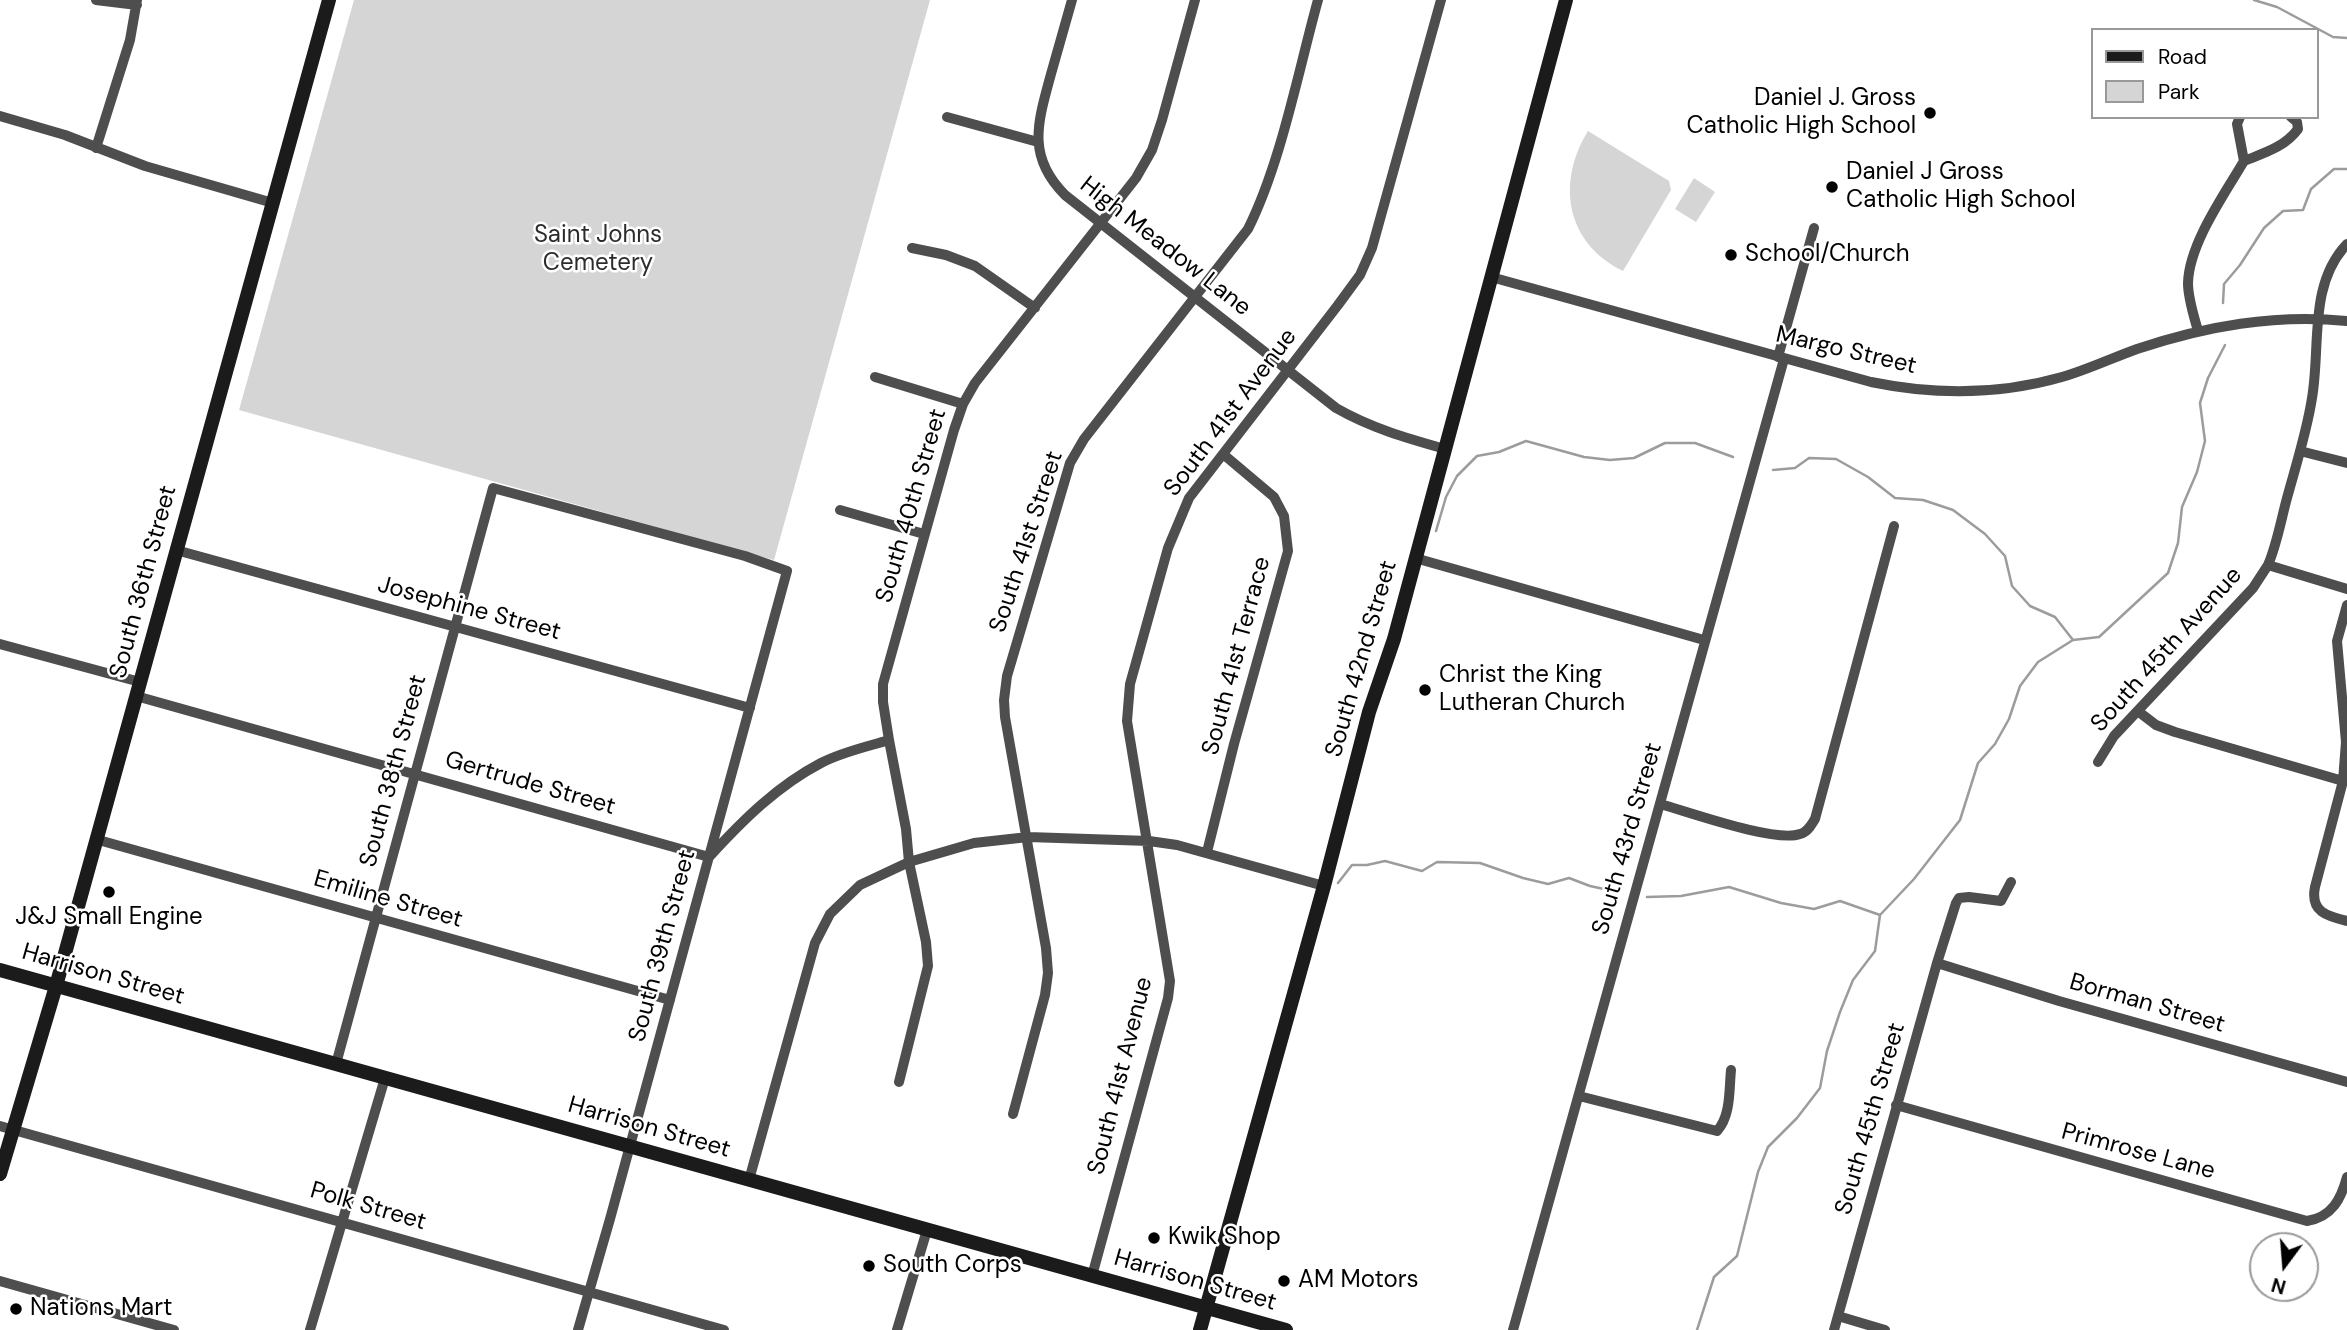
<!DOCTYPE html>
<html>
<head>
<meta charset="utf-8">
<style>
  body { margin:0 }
  #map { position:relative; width:2347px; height:1330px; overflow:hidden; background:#fff; font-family:"DM Sans",sans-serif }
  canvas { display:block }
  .legend { position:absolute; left:2091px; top:28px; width:228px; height:91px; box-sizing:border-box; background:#fff; border:2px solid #999; margin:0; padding:9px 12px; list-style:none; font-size:21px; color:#000 }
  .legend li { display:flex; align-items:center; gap:14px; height:35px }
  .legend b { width:35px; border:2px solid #999 }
  .north { position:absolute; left:2249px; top:1232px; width:70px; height:70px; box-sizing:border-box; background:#fff; border:2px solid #999; border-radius:50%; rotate:196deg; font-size:19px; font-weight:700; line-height:28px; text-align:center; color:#000 }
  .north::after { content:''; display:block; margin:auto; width:24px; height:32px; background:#000; clip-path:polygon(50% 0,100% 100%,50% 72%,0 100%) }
</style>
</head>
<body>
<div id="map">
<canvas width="2347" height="1330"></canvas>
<ul class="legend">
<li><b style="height:9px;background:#1b1b1b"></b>Road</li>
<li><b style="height:19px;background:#d5d5d5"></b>Park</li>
</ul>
<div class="north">N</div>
</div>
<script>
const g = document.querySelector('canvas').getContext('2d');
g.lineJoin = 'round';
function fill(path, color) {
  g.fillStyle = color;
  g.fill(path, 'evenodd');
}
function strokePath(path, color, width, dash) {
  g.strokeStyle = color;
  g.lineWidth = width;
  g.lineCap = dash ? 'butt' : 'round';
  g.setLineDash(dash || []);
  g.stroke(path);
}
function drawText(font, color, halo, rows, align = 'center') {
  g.font = font + ' "DM Sans",sans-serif';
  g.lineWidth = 5;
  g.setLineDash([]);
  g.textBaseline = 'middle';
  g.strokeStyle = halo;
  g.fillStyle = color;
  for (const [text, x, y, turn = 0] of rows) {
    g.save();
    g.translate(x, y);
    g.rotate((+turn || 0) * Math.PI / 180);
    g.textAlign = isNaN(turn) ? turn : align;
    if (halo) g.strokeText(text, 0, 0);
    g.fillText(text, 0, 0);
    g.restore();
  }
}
const green = new Path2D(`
  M354,0H930L774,560L239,410Z
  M1588,131L1669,181L1671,190L1623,271C1566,243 1556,183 1588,131Z
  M1694,178L1715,192L1696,222L1675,209Z`);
const stream = new Path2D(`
  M2254,0L2277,7L2333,37L2347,38
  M2223,303L2224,284L2240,265L2264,228L2283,211L2303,210L2311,189L2334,169H2347
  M1773,470L1795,468L1809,458L1836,459L1868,477L1895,498L1923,500L1953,510L1985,534L2005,556L2012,586L2030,606L2055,617L2073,640
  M1436,531L1446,497L1457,476L1477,456L1499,452L1526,441L1584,457L1610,460L1634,458L1665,443H1695L1733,457
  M1338,883L1352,865H1367L1385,861L1422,871L1437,862L1480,863L1523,878L1548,884L1569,878L1590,886L1613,891
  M1647,897L1681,896L1729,887L1781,903L1814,909L1840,901L1880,915
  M1697,1330L1714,1277L1737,1256L1758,1172L1768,1147L1797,1118L1820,1088L1827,1051L1840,1012L1853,980L1875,951L1880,915L1914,879L1960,820L1978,763L1995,744L2009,719L2020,686L2038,662L2073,640L2099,637L2168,573L2178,543L2182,507L2197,472L2205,441L2200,403L2208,378L2225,345`);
const street = new Path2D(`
  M96,0L137,5
  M1072,0C1065,25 1058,49 1051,74C1038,122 1026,156 1065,195L1336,408C1371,428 1406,438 1445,449
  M0,116L65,135L145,166L273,203
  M947,117L1038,142
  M2240,117L2237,124L2244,161C2264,153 2285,147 2298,129L2297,122L2291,117
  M96,148L130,40L137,0
  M912,248L946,255L975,266L1035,308
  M1491,277L1871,382C1934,395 1999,395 2062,377C2087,370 2112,358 2137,349C2206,326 2274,314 2347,321
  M2198,331C2194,316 2188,299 2188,283C2189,244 2224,195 2244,161
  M1778,357L1814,228
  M875,377L963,404
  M2300,451L2347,463
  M840,510L924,534
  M176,550L750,708
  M1415,558L1704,640
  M2268,565L2347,589
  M2347,605L2337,641L2346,742L2343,781L2315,887C2310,912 2327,916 2347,921
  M0,644L140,682
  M136,696L709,857C743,820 777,786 821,763C842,752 866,747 889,740
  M2139,712L2156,725L2175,732L2343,781
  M2098,762L2114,736L2253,588L2268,565C2277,544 2281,520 2287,498C2296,465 2307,431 2312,398C2321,346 2308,285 2347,244
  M1660,804C1689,812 1775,843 1800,834C1808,832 1811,825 1815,819L1894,526
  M95,839L670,1000
  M1207,852L1234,744L1288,551L1284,516L1274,497L1223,454
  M1937,963L2059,1001L2347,1082
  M336,1064L493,488L745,556L787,571L610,1219L578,1330
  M899,1082L928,966L926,942L909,862L906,829L889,740L883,702V684L954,430L963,404L975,383L1136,178L1152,150L1162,120L1195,0
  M1579,1096L1717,1131C1731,1116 1729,1090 1731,1070
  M1896,1105L2307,1221C2332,1217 2341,1199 2347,1177
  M1013,1114L1045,995L1048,973L1046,948L1005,717L1004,700L1007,676L1070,463L1084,439L1248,229C1281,163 1298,72 1318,0
  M0,1126L724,1330
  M749,1180L815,943L830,914L860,885L909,862L974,843L1028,837L1149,841L1177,845L1324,886
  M1092,1276L1168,998L1170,981L1127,721L1130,684L1168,548L1189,498L1338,305L1360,275L1372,248L1441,0
  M0,1281L174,1330
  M1838,1316L1885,1330
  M310,1330L385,1078
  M897,1330L927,1230
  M1513,1330L1784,359
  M1834,1330L1937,963L1956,903L1959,898L1969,897L2001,901L2011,882`);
const secondary = new Path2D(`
  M0,970L1286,1330
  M0,1174L56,986L329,0
  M1200,1330L1324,886L1369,712L1394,639L1566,0`);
const markers = [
  [1930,113,7,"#000"],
  [1832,187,7,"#000"],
  [1731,255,7,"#000"],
  [1425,690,7,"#000"],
  [109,892,7,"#000"],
  [1154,1238,7,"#000"],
  [869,1266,7,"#000"],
  [1284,1281,7,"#000"],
  [16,1309,7,"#000"]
];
const poiNames = [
  ["Daniel J. Gross",1916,99,"right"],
  ["Catholic High School",1916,127,"right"],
  ["Daniel J Gross",1846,173],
  ["Catholic High School",1846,201],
  ["School/Church",1745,255],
  ["Christ the King",1439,676],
  ["Lutheran Church",1439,704],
  ["J&J Small Engine",109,918,"center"],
  ["Kwik Shop",1168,1238],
  ["South Corps",883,1266],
  ["AM Motors",1298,1281],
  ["Nations Mart",30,1309]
];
const parkNames = [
  ["Saint Johns",598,236],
  ["Cemetery",598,264]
];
const streetNames = [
  ["High Meadow Lane",1165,247,38],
  ["Margo Street",1846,351,13],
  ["South 41st Avenue",1231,413,-53],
  ["South 40th Street",912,506,-74],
  ["South 41st Street",1027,542,-72],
  ["South 36th Street",144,582,-75],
  ["Josephine Street",469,609,15],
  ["South 45th Avenue",2167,650,-48],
  ["South 41st Terrace",1237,656,-75],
  ["South 42nd Street",1362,659,-74],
  ["South 38th Street",394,771,-75],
  ["Gertrude Street",530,784,16],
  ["South 43rd Street",1628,839,-74],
  ["Emiline Street",388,900,16],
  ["South 39th Street",663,946,-75],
  ["Harrison Street",103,975,16],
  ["Borman Street",2147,1004,16],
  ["South 41st Avenue",1121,1076,-76],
  ["South 45th Street",1871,1119,-74],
  ["Harrison Street",649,1128,16],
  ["Primrose Lane",2138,1152,15],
  ["Polk Street",368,1207,16],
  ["Harrison Street",1195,1281,16]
];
fill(green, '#d5d5d5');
strokePath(stream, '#9c9c9c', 2.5);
strokePath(street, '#4e4e4e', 10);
strokePath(secondary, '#1b1b1b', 14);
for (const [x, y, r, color] of markers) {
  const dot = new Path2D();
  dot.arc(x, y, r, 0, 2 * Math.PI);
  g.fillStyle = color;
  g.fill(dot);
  strokePath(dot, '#fff', 2.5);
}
drawText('24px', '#000', '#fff', poiNames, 'left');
drawText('24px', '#2c2c2c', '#fff', parkNames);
drawText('24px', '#000', '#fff', streetNames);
</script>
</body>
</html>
